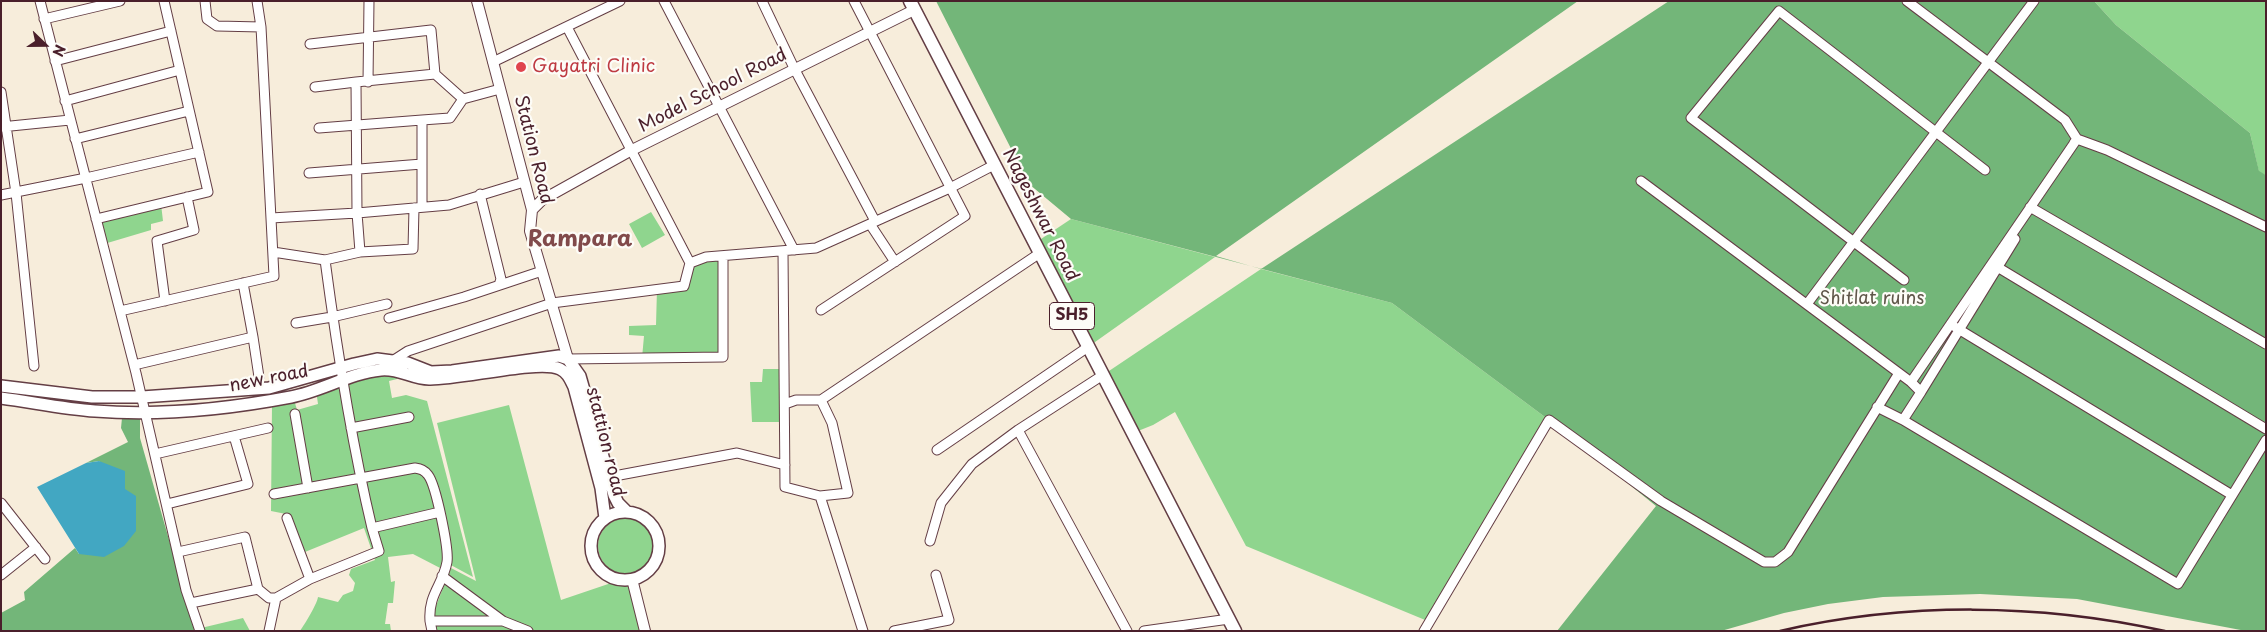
<!DOCTYPE html>
<html>
<head>
<meta charset="utf-8">
<style>
  body { margin:0 }
  #map { position:relative; width:2267px; height:632px; overflow:hidden; background:#f7eddb; font-family:"Playpen Sans",sans-serif }
  canvas { display:block }
  .frame { position:absolute; inset:0; border:2px solid #4a1f2b; pointer-events:none }
  .north { position:absolute; left:20px; top:20px; width:50px; height:50px; -webkit-text-stroke:4px #fdfcf7; paint-order:stroke; rotate:112deg; font-size:14px; font-weight:700; line-height:20px; text-align:center; color:#4a1f2b }
  .north::after { content:''; display:block; margin:auto; width:18px; height:22px; background:#4a1f2b; clip-path:polygon(50% 0,100% 100%,50% 72%,0 100%) }
</style>
</head>
<body>
<div id="map">
<canvas width="2267" height="632"></canvas>
<div class="frame"></div>
<div class="north">N</div>
</div>
<script>
const g = document.querySelector('canvas').getContext('2d');
g.lineJoin = 'round';
function fill(path, color) {
  g.fillStyle = color;
  g.fill(path, 'evenodd');
}
function strokePath(path, color, width, dash) {
  g.strokeStyle = color;
  g.lineWidth = width;
  g.lineCap = dash ? 'butt' : 'round';
  g.setLineDash(dash || []);
  g.stroke(path);
}
function drawText(font, color, halo, rows, align = 'center') {
  g.font = font + ' "Playpen Sans",sans-serif';
  g.lineWidth = 4.5;
  g.setLineDash([]);
  g.textBaseline = 'middle';
  g.strokeStyle = halo;
  g.fillStyle = color;
  for (const [text, x, y, turn = 0] of rows) {
    g.save();
    g.translate(x, y);
    g.rotate((+turn || 0) * Math.PI / 180);
    g.textAlign = isNaN(turn) ? turn : align;
    if (halo) g.strokeText(text, 0, 0);
    g.fillText(text, 0, 0);
    g.restore();
  }
}
const green = new Path2D(`
  M2094,1H2266V175L2259,172L2250,133L2116,25Z
  M161,204L163,221L151,224V230L104,244L96,219Z
  M651,212L665,235L642,248L629,224Z
  M1071,219L1215,257L1088,347L1035,243Z
  M723,256V357L642,358L644,336L629,335V326L656,325L657,289L684,286L690,263Z
  M1261,269L1392,303L1549,420L1430,622L1246,546L1175,412L1153,425L1133,433L1103,375Z
  M763,369H785V422H752L750,382H762Z
  M401,371L397,379L389,381L392,398L406,395L427,401L473,577L449,564L444,570L413,554L388,557L391,582L395,581L393,603H388L385,624H390L391,631H300C305,624 317,604 318,597L338,602L343,595L353,591L355,583L349,575L351,569L375,560L364,528L300,554L286,514L271,511L272,405L287,401L295,403L297,410L318,404L316,390L348,380Z
  M509,405L561,600L620,580L632,579L645,631H432L430,621L451,568L476,581L437,423Z
  M598 546a28 28 0 1 1 56 0a28 28 0 1 1-56 0Z
  M243,618L250,631H202L201,628Z`);
const forest = new Path2D(`
  M936,1H1578L1216,256L1261,269L1669,1H2094L2116,25L2250,133L2259,171L2266,175V631H2246L2077,599L1980,594L1883,597L1828,604L1784,613L1721,631H1557L1656,506L1549,420L1392,303L1071,219L1029,184Z
  M122,418H140V438L195,631H1V613L25,600L24,592L75,548L79,554L125,489L99,461L86,463L128,442L121,428Z`);
const water = new Path2D(`
  M99,461L125,471V489L136,496V531L124,546L104,557L79,554L37,487L86,463Z`);
const minor = new Path2D(`
  M40,1L136,373L186,590L200,631
  M205,1L207,19L217,26L261,27
  M664,1L794,250
  M762,1L794,68L875,221
  M1907,1L2065,120L2077,139L2074,143
  M44,19L120,1
  M567,27L690,263
  M310,44L431,30L435,74
  M55,61L171,31
  M493,62L620,1
  M368,82L369,1
  M315,87L356,82
  M1,92L16,193L34,366
  M65,101L180,70
  M1,127L70,120
  M319,128L422,120
  M75,139L189,111
  M309,173L422,164
  M1641,181L1911,382L2077,139L2107,150L2266,227
  M480,194L501,279L499,285
  M1,195L86,178L199,152
  M422,207V120L450,118L463,99L500,89
  M2030,207L2266,344
  M271,218L357,213L356,82L435,74L463,99
  M96,219L208,192L164,1
  M870,224L895,262
  M783,251L785,487L820,496L848,493L832,423L821,400H796L785,404
  M273,252L325,260
  M360,252L413,249L414,208
  M1994,265L2266,429
  M1904,280L1691,118L1779,11L1985,170
  M165,301L157,241L194,230L187,197
  M1807,304L2034,1
  M821,310L965,216L854,1
  M120,311L274,276L261,27L257,1
  M389,318L464,297L542,271
  M296,323L332,317L387,304
  M1955,327L2232,495
  M253,337L259,377
  M568,359L723,357V256
  M393,363L394,360L408,351L552,303L684,286L690,263L706,257L816,248L950,188L994,165
  M134,365L253,337L243,283
  M1103,375L1018,430L1127,631
  M1921,392L2015,239
  M821,400L1040,253
  M1877,407L1903,420L1921,392L1911,382
  M295,414L308,488
  M1903,420L2178,584L2266,440
  M351,428L409,417
  M937,450L1088,347
  M155,454L268,428
  M609,477L737,453L785,465
  M274,494L415,468C421,469 424,470 428,475C436,485 449,549 447,562C443,585 428,594 430,621
  M820,496L863,631
  M1,503L45,559
  M167,504L248,484L234,436
  M440,512L372,528C351,440 337,350 325,260L360,252L357,213L449,205L524,182
  M287,518L310,579
  M930,541L941,503L972,464L1018,430
  M178,552L245,537L258,589L191,603
  M1,575L36,547
  M442,576L503,621
  M258,589L269,598H276L310,579L379,551L372,528
  M269,631L276,598
  M432,631L430,621H503L528,631
  M894,631L949,620L936,575
  M1144,631L1229,619
  M1424,631L1549,420L1661,501L1764,562H1775L1788,552L1899,373`);
const tertiary = new Path2D(`
  M477,1L532,210L530,231L568,359
  M532,210L542,200L630,151L914,10
  M632,579L645,631`);
const secondary = new Path2D(`
  M1,386L92,397H142L269,388L354,364L377,359L408,363L431,372L452,371L559,356L568,359L580,376L614,495L618,503L626,511
  M1,398C32,402 64,409 95,411C159,416 228,409 291,397C322,391 350,373 381,370C399,368 412,379 429,379C459,380 539,359 560,369C568,373 570,379 574,387L601,488L605,518
  M591 546a34 34 0 1 1 68 0a34 34 0 1 1-68 0Z`);
const primary = new Path2D(`
  M910,1L1235,631`);
const rail = new Path2D(`
  M1780,631C1906,602 2039,603 2165,631`);
const markers = [
  [521,67,6,"#e0444e"]
];
const shields = [
  [1072,316,45]
];
const shieldNames = [
  ["SH5",1072,316]
];
const healthNames = [
  ["Gayatri Clinic",532,67]
];
const streetNames = [
  ["Model School Road",713,91,-27],
  ["Station Road",533,150,76],
  ["Nageshwar Road",1040,215,63],
  ["new road",269,379,-11],
  ["stattion road",605,442,76]
];
const parkNames = [
  ["Shitlat ruins",1872,299]
];
const districtNames = [
  ["Rampara",580,240]
];
fill(green, '#8fd58e');
fill(forest, '#73b679');
fill(water, '#42a7c2');
strokePath(minor, '#643e45', 11);
strokePath(tertiary, '#643e45', 12);
strokePath(secondary, '#643e45', 14);
strokePath(primary, '#643e45', 15);
strokePath(minor, '#fff', 9);
strokePath(tertiary, '#fff', 10);
strokePath(secondary, '#fff', 11);
strokePath(primary, '#fff', 12);
strokePath(rail, '#4a1f2b', 2.5);
for (const [x, y, r, color] of markers) {
  const dot = new Path2D();
  dot.arc(x, y, r, 0, 2 * Math.PI);
  g.fillStyle = color;
  g.fill(dot);
  strokePath(dot, '#fdfcf7', 2);
}
for (const [x, y, w] of shields) {
  const box = new Path2D();
  box.roundRect(x - w / 2, y - 13.5, w, 27, 4);
  g.fillStyle = '#fdfcf7';
  g.fill(box);
  strokePath(box, '#4a1f2b', 1);
}
drawText('bold 16px', '#4a1f2b', null, shieldNames);
drawText('18px', '#be3a42', '#fdfcf7', healthNames, 'left');
drawText('18px', '#4a1f2b', '#fdfcf7', streetNames);
drawText('18px', '#5f5649', '#fdfcf7', parkNames);
drawText('bold 22px', '#814a4b', '#fdfcf7', districtNames);
</script>
</body>
</html>
